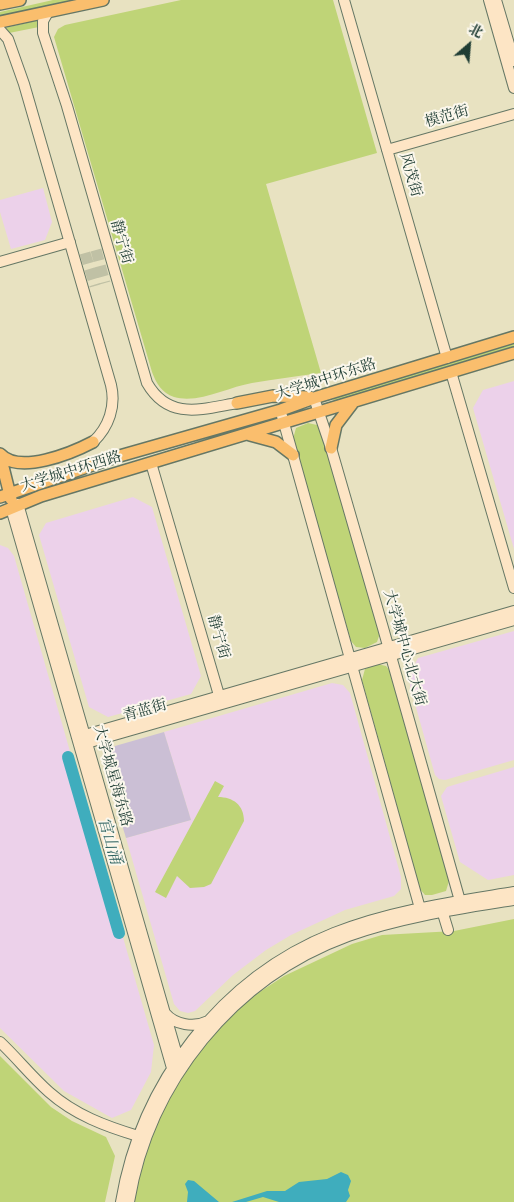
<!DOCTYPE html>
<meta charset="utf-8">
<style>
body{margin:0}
#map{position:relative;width:514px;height:1202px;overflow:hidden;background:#e8e2c1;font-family:"IM FELL Great Primer","Noto Serif SC",serif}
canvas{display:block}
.north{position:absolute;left:444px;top:20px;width:50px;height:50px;-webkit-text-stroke:4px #fbf7ec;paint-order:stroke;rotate:27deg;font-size:14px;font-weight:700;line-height:20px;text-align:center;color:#1f3d34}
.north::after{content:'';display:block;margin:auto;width:18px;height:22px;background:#1f3d34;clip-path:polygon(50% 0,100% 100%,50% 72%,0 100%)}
</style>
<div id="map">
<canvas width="514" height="1202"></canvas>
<div class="north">北</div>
</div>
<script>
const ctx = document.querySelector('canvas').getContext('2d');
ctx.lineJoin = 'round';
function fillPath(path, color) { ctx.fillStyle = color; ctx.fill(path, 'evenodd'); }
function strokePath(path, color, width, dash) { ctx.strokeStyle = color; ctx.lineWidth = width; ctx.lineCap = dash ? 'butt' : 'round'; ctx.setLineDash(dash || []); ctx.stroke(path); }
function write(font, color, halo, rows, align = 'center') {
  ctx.font = font + ' "IM FELL Great Primer","Noto Serif SC",serif'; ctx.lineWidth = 4; ctx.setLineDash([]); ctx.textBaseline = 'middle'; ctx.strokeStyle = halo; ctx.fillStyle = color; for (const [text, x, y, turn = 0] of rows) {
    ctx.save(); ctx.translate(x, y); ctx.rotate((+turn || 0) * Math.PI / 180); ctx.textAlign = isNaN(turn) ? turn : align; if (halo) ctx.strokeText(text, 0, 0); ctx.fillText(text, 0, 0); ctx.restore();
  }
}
const built = new Path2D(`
 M43,188l9,34 -7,18 -34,9 -11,-37v-12z
 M514,381v168l-41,-141 10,-18z
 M133,497l19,10 49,169 -10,18 -83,23 -19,-10 -50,-172 7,-12z
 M0,545l8,3 6,8 57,199 -5,2 51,178 5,-1 32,111 -3,27 -20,38 -19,8 -48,-27 -64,-63z
 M514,631v129l-69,20 -6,-1 -4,-4 -25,-89 2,-16 6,-12z
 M332,683l11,2 7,8 51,184v12l-7,7 -49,14 -54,25 -25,15 -33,25 -38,36 -7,2 -8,-2 -6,-7 -48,-166 65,-18 -27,-88z
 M514,767v108l-26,5 -28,-18 -19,-66 6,-9z`);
const industrial = new Path2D(`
 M164,732l27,88 -65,18 -22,-73 11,-19z`);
const green = new Path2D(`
 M53,0h26l-79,17v-5z
 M181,0h152l44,153 -111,31 55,189c-23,3 -46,6 -69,10 -24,4 -53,21 -78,14 -12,-4 -18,-14 -22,-25l-98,-335 4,-8 7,-4z
 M39,20v7l-30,6 -4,-5z
 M514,342v5l-179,56 -2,-4z
 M308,423l9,2 5,6 58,202 -3,9 -12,6 -9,-1 -5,-6 -58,-202 3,-11z
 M377,664l9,2 5,6 58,209 -3,10 -14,4h-7l-5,-6 -58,-209 3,-11z
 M215,781l9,5 -6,11c15,0 26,8 26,24l-33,63 -7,3 -14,1 -13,-12 -11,22 -11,-6z
 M514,919v283h-380l4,-31 32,-79 35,-55 38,-34 41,-27 68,-32 30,-9 72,-4z
 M0,1056l51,51 21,14 34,16 9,19 -10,46h-105z`);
const water = new Path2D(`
 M341,1172l7,3 3,6 -3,9 2,6 -4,6h-67l-16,-5 -17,5h-14l35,-11h18l14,-9 28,-3z
 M188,1180l6,1 25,21h-32l1,-10 -3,-8z`);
const river = new Path2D(`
 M68,757l51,176`);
const primaryTunnel = new Path2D(`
 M96,250l9,33
 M85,253l10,33`);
const secondary = new Path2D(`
 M344,0l103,358
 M489,0l25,88
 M496,0l18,61
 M48,12l-5,9v12l24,73 80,277c22,38 55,26 90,20
 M0,30l8,9 16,45 87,301c5,21 -2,42 -18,57
 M387,150l127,-36
 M0,262l70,-20
 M451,372l63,216
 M314,398l17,50 52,180 79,280
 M282,416l139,496
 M151,463l70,239
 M18,504l163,565
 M11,508l161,560
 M81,739l4,-4 429,-124
 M82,742l5,1 20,-6 407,-117
 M441,907l7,23
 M165,1013c10,12 29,15 43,8
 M0,1042c17,16 31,34 49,50 26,23 56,34 89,44
 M121,1202c20,-119 100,-224 213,-269 58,-23 119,-31 180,-41
 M129,1202c20,-120 104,-224 219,-266 53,-19 110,-27 166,-36`);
const primary = new Path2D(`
 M0,4l20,-4
 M0,22l103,-22
 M237,403l36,-7 37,1
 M250,435l26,7 17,13
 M331,448l5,-23 16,-21
 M0,454c19,21 72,-1 93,-12
 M0,455l11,44
 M0,497l116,-40 165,-47 33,-12 200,-61
 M0,513l41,-17 473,-143`);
const streetNames = [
 ["模范街",447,117,-16],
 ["风茂街",410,175,74],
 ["静宁街",121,242,74],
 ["大学城中环东路",326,380,-18],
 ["大学城中环西路",71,472,-17],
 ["静宁街",218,637,74],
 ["大学城中心北大街",404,648,74],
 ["青蓝街",145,711,-16],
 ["大学城星海东路",112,776,74]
];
const waterNames = [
 ["官山涌",109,841,74]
];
fillPath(built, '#ecd1ea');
fillPath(industrial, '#cbbfd5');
fillPath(green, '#bfd477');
fillPath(water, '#3fadbd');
strokePath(river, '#3fadbd', 12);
strokePath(primaryTunnel, '#c0c1a5', 11, [11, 5.5]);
strokePath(secondary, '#657765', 12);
strokePath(primary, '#657765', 14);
strokePath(secondary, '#fde5c5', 10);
strokePath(primary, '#fabe6d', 11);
write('15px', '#1f3d34', '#fbf7ec', streetNames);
write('italic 16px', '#295f5d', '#fbf7ec', waterNames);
</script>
